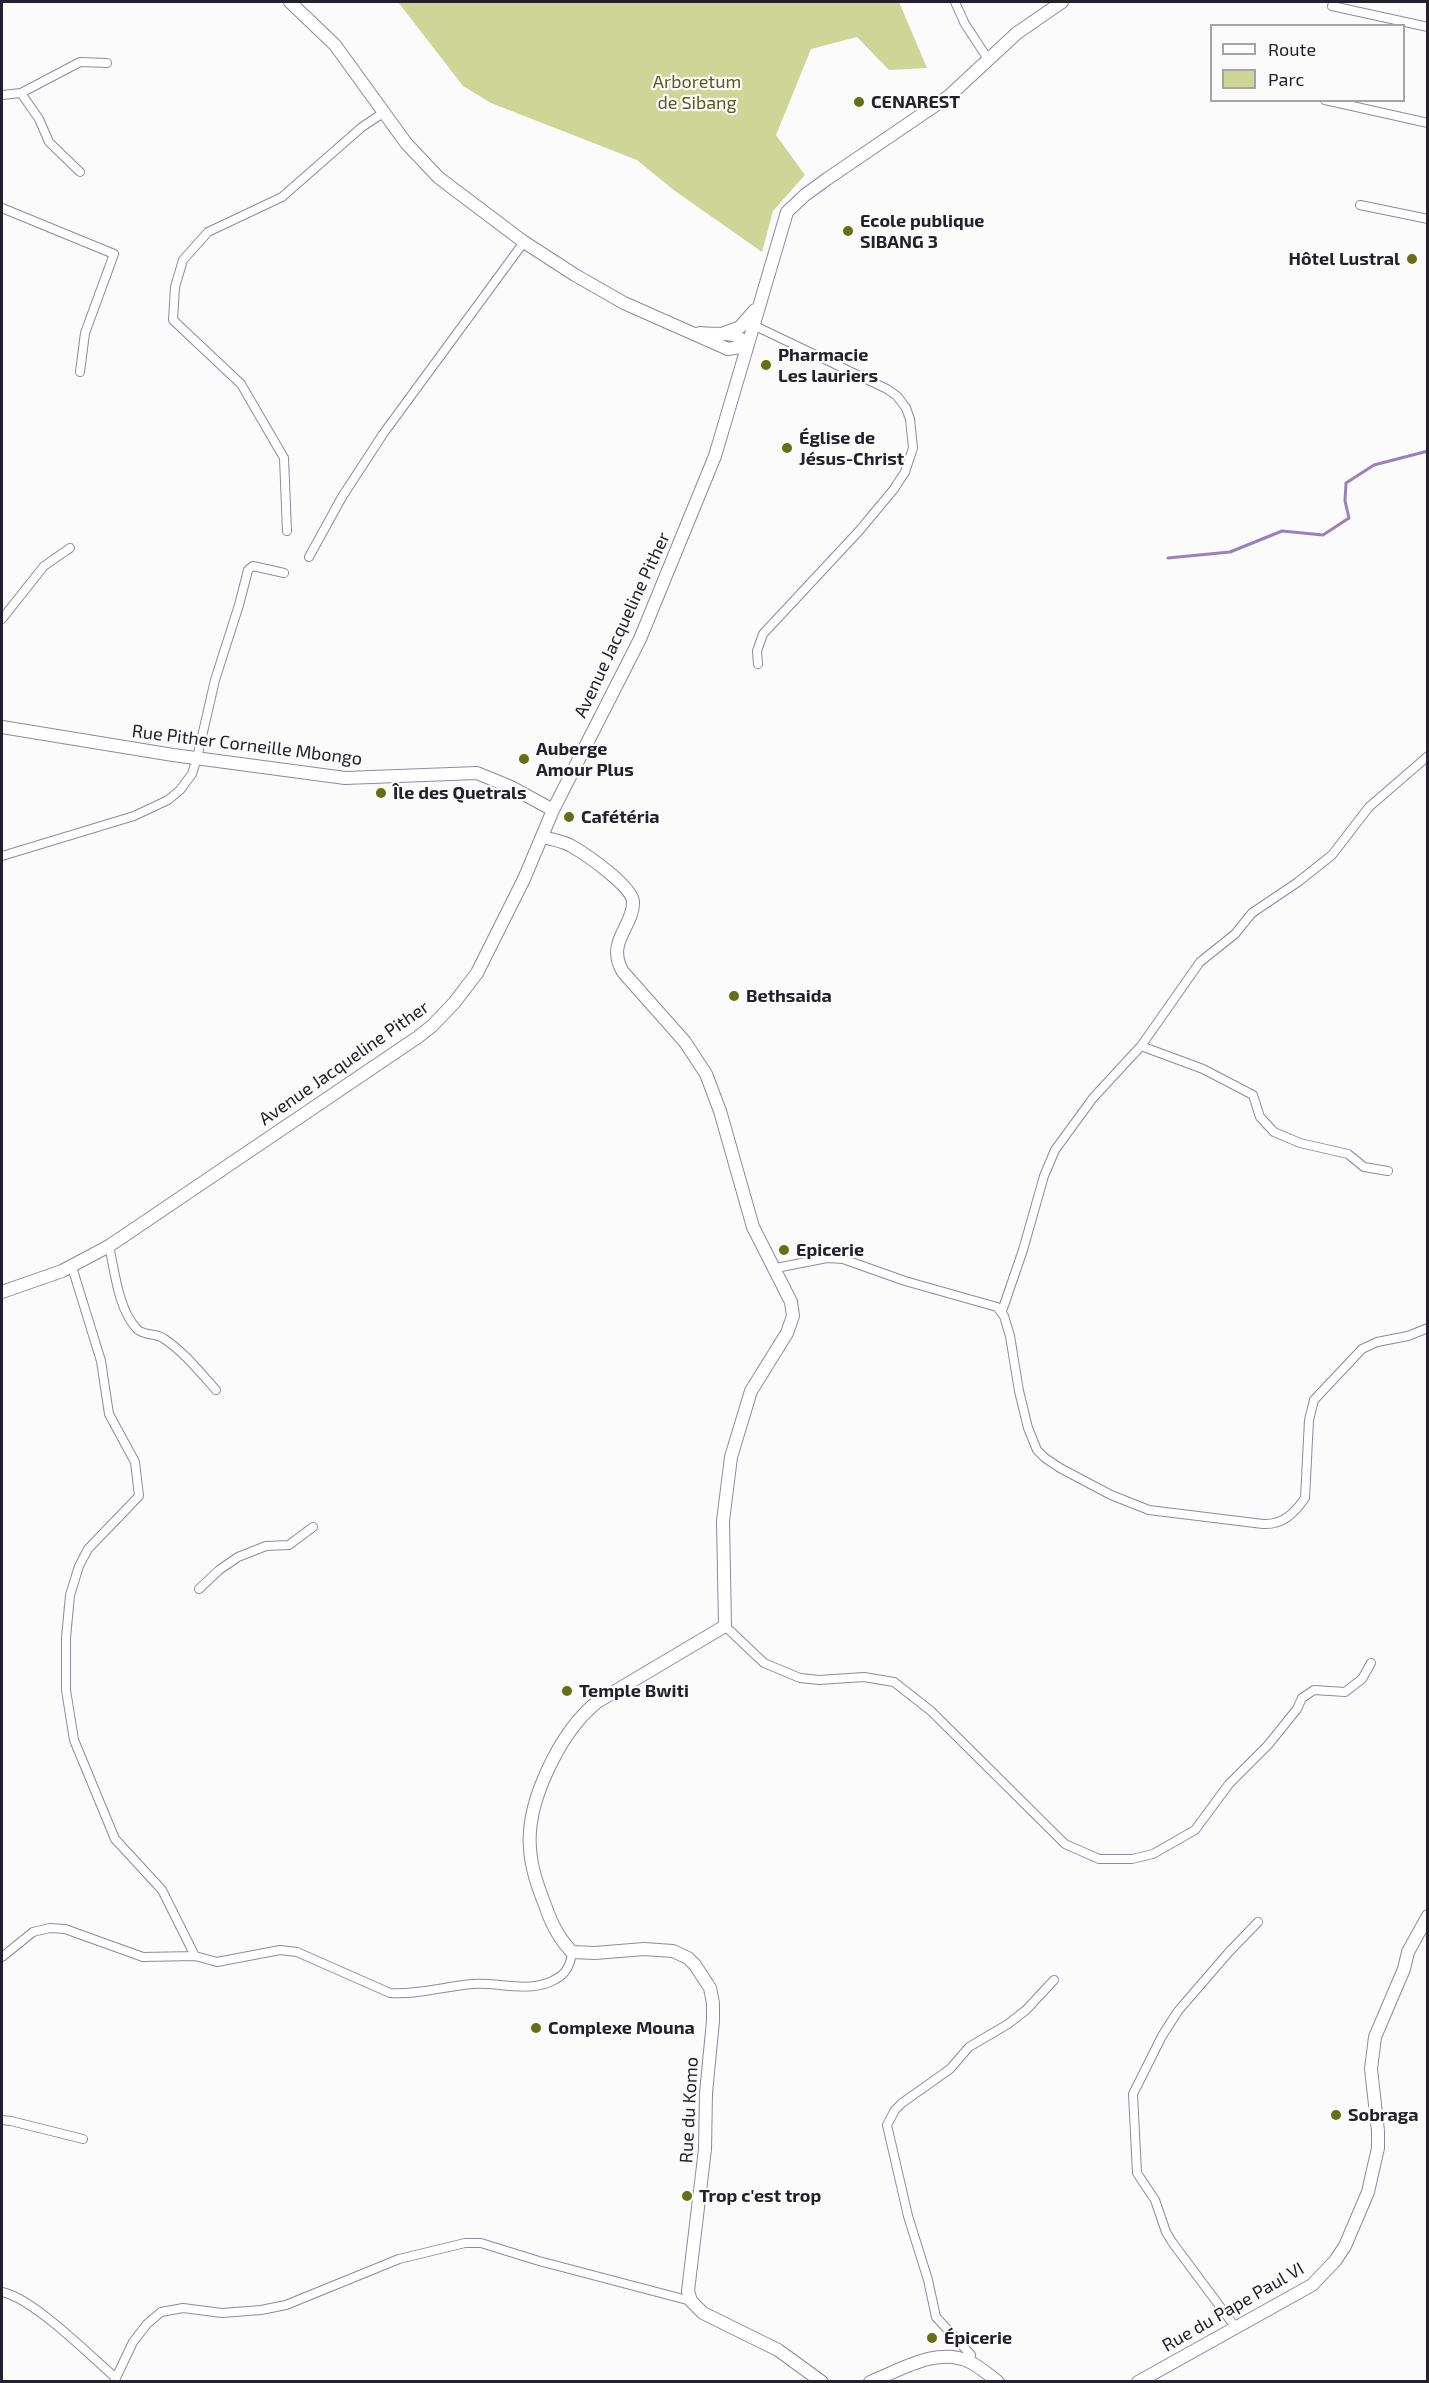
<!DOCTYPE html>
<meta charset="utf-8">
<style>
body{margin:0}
#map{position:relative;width:1429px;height:2383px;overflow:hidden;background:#fbfbfb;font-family:"Exo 2",sans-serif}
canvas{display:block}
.frame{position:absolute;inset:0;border:3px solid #24202c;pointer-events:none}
.legend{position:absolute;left:1210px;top:24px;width:195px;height:78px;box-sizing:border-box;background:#fbfbfb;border:2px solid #a5a3a8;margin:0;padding:8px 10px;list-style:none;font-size:18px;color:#24202c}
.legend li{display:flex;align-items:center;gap:12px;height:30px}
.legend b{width:30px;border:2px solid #a5a3a8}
</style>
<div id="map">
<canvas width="1429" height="2383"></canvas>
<div class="frame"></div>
<ul class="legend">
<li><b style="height:8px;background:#fff"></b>Route</li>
<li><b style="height:16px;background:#cdd697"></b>Parc</li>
</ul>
</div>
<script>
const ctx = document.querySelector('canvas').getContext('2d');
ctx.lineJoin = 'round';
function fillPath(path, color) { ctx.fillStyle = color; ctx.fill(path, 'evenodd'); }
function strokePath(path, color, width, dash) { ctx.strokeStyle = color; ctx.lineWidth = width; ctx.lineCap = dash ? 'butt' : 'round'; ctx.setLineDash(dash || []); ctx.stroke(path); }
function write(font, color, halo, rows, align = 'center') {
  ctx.font = font + ' "Exo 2",sans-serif'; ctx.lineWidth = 4.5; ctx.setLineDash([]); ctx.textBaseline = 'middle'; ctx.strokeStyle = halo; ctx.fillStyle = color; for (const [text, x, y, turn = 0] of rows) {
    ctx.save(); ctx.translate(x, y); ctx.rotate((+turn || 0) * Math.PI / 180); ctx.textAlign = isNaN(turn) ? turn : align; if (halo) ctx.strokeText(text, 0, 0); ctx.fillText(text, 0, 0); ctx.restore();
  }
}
const green = new Path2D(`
 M398,2h501l28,66 -38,2 -32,-33 -46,12 -35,86 29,40 -32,36 -11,41 -87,-61 -38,-31 -146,-57 -28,-17z`);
const stream = new Path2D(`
 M1168,558l62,-6 52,-21 41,4 26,-17 -4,-17 1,-18 28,-18 54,-14`);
const street = new Path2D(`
 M955,2l10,22 23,35
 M1332,6l96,21
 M21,93l59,-31 27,1
 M2,95l19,-2 18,26 10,23 31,30
 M1325,100l103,23
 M1360,205l68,14
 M2,208l112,46 -29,79 -5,39
 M753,325l134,64 10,7 9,12 4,11 3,29 -8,24 -11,17 -35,42 -96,103 -6,17 1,13
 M287,531l-3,-73 -43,-74 -68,-64 2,-33 8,-27 25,-28 74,-35 80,-70 21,-14
 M309,557l33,-60 41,-63 141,-192
 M2,619l42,-53 26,-18
 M2,856l132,-40 34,-16 12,-10 12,-16 5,-16 18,-78 24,-75 9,-35 5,-4 31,7
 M1141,1046l62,23 50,26 7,22 14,15 26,11 48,11 16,13 24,4
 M109,1246c6,26 9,63 28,83 7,7 18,4 26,9 21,14 36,33 53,52
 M72,1267l29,94 8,53 26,48 4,34 -51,53 -9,17 -9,29 -4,43v52l8,50 41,99 47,51 33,66 22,6 63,-12 17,2 93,41c28,2 56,-7 83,-9 27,-2 58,10 83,-5 10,-5 15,-16 16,-27
 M776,1268l51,-10 16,1 62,22 92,26 7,9 6,20 9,55 9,37 9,22 8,8 15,10 51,27 38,15 114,14c19,1 31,-10 42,-26l4,-78 5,-20 48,-51 15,-7 31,-6 20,-8
 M1002,1311l21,-61 21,-74 11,-26 38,-52 48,-52 59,-84 35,-28 17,-21 46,-31 34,-27 37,-48 59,-51
 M199,1589l20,-19 19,-13 28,-11 23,-1 24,-18
 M725,1626l39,37 36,15 19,2 45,-3 30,5 37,29 134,133 34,15h33l21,-5 42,-24 34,-46 39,-39 29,-36 5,-11 12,-8 31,2 17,-13 9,-16
 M2,1957l31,-25 17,-4 15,1 78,28 52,-1
 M2,2120l9,1 72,18
 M2,2292c31,6 87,63 114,86
 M1236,2328l-64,-86 -6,-10 -11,-32 -18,-27 -4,-79 29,-58 16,-25 51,-59 29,-30
 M969,2361l2,-6 -35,-38 -8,-37 -20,-64 -21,-91 8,-15 7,-7 48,-34 19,-22 39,-23 18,-14 28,-30
 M114,2382l19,-40 14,-18 14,-12 22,-4 39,5 39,-3 25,-5 113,-46 66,-16h16l58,18 152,40`);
const secondary = new Path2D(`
 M290,2l45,43 71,98 32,34 13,10 73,55 51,33 49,28 104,46 18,-3
 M700,333c16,3 38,-5 46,13
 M724,333l16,-6 15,-17
 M2,727l171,28 172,23 132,-5 34,14 42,23
 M543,837c10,3 21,4 30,10 14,8 60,40 60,55 1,24 -28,40 -10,70l62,70 21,32 14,37 33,116 38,75 2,14 -6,17 -36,58 -20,66 -8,64 2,105 -128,76c-36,29 -71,99 -67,146 1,20 8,39 15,57 6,18 14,34 27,47l23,1 49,-4 29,2 15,7 7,7 15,23 3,15v18l-7,72 -1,56 -17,142 3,10 12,12 75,37 44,32
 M2,1292l60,-21 47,-25 309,-209 14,-11 22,-23 23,-30 47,-94 29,-69 87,-171 75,-183 72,-244 18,-17 22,-16 122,-83 68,-63 45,-31
 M870,2382c31,-12 67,-36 100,-20 10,5 19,13 28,20
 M1138,2382l174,-97 23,-24 10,-15 23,-54 10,-44v-17l-7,-62 4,-32 29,-68 4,-17 20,-36`);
const markers = [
 [859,102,6,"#666f16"],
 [848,231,6,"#666f16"],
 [1412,259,6,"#666f16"],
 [766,365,6,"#666f16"],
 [787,448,6,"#666f16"],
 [524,759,6,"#666f16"],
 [381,793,6,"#666f16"],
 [569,817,6,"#666f16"],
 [734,996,6,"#666f16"],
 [784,1250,6,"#666f16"],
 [567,1691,6,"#666f16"],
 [536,2028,6,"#666f16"],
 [1336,2115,6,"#666f16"],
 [687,2196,6,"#666f16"],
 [932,2338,6,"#666f16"]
];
const parkNames = [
 ["Arboretum",697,82],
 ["de Sibang",697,103]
];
const poiNames = [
 ["CENAREST",871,102],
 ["Ecole publique",860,221],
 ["SIBANG 3",860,242],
 ["Hôtel Lustral",1400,259,"right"],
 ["Pharmacie",778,355],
 ["Les lauriers",778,376],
 ["Église de",799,438],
 ["Jésus-Christ",799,459],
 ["Auberge",536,749],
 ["Amour Plus",536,770],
 ["Île des Quetrals",393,793],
 ["Cafétéria",581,817],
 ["Bethsaida",746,996],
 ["Epicerie",796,1250],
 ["Temple Bwiti",579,1691],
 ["Complexe Mouna",548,2028],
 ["Sobraga",1348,2115],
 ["Trop c'est trop",699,2196],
 ["Épicerie",944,2338]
];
const streetNames = [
 ["Avenue Jacqueline Pither",622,625,-65],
 ["Rue Pither Corneille Mbongo",247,745,7],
 ["Avenue Jacqueline Pither",344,1063,-35],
 ["Rue du Komo",689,2110,-87],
 ["Rue du Pape Paul VI",1233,2307,-30]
];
fillPath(green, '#cdd697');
strokePath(stream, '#9881bf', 3);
strokePath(street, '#9186a7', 10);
strokePath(secondary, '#9186a7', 14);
strokePath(street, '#fff', 8);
strokePath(secondary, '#fff', 12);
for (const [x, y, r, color] of markers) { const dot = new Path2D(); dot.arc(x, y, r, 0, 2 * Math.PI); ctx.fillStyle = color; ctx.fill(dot); strokePath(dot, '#fbfbfb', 2); }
write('18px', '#555c17', '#fbfbfb', parkNames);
write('bold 18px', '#24202c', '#fbfbfb', poiNames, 'left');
write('18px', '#24202c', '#fbfbfb', streetNames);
</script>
